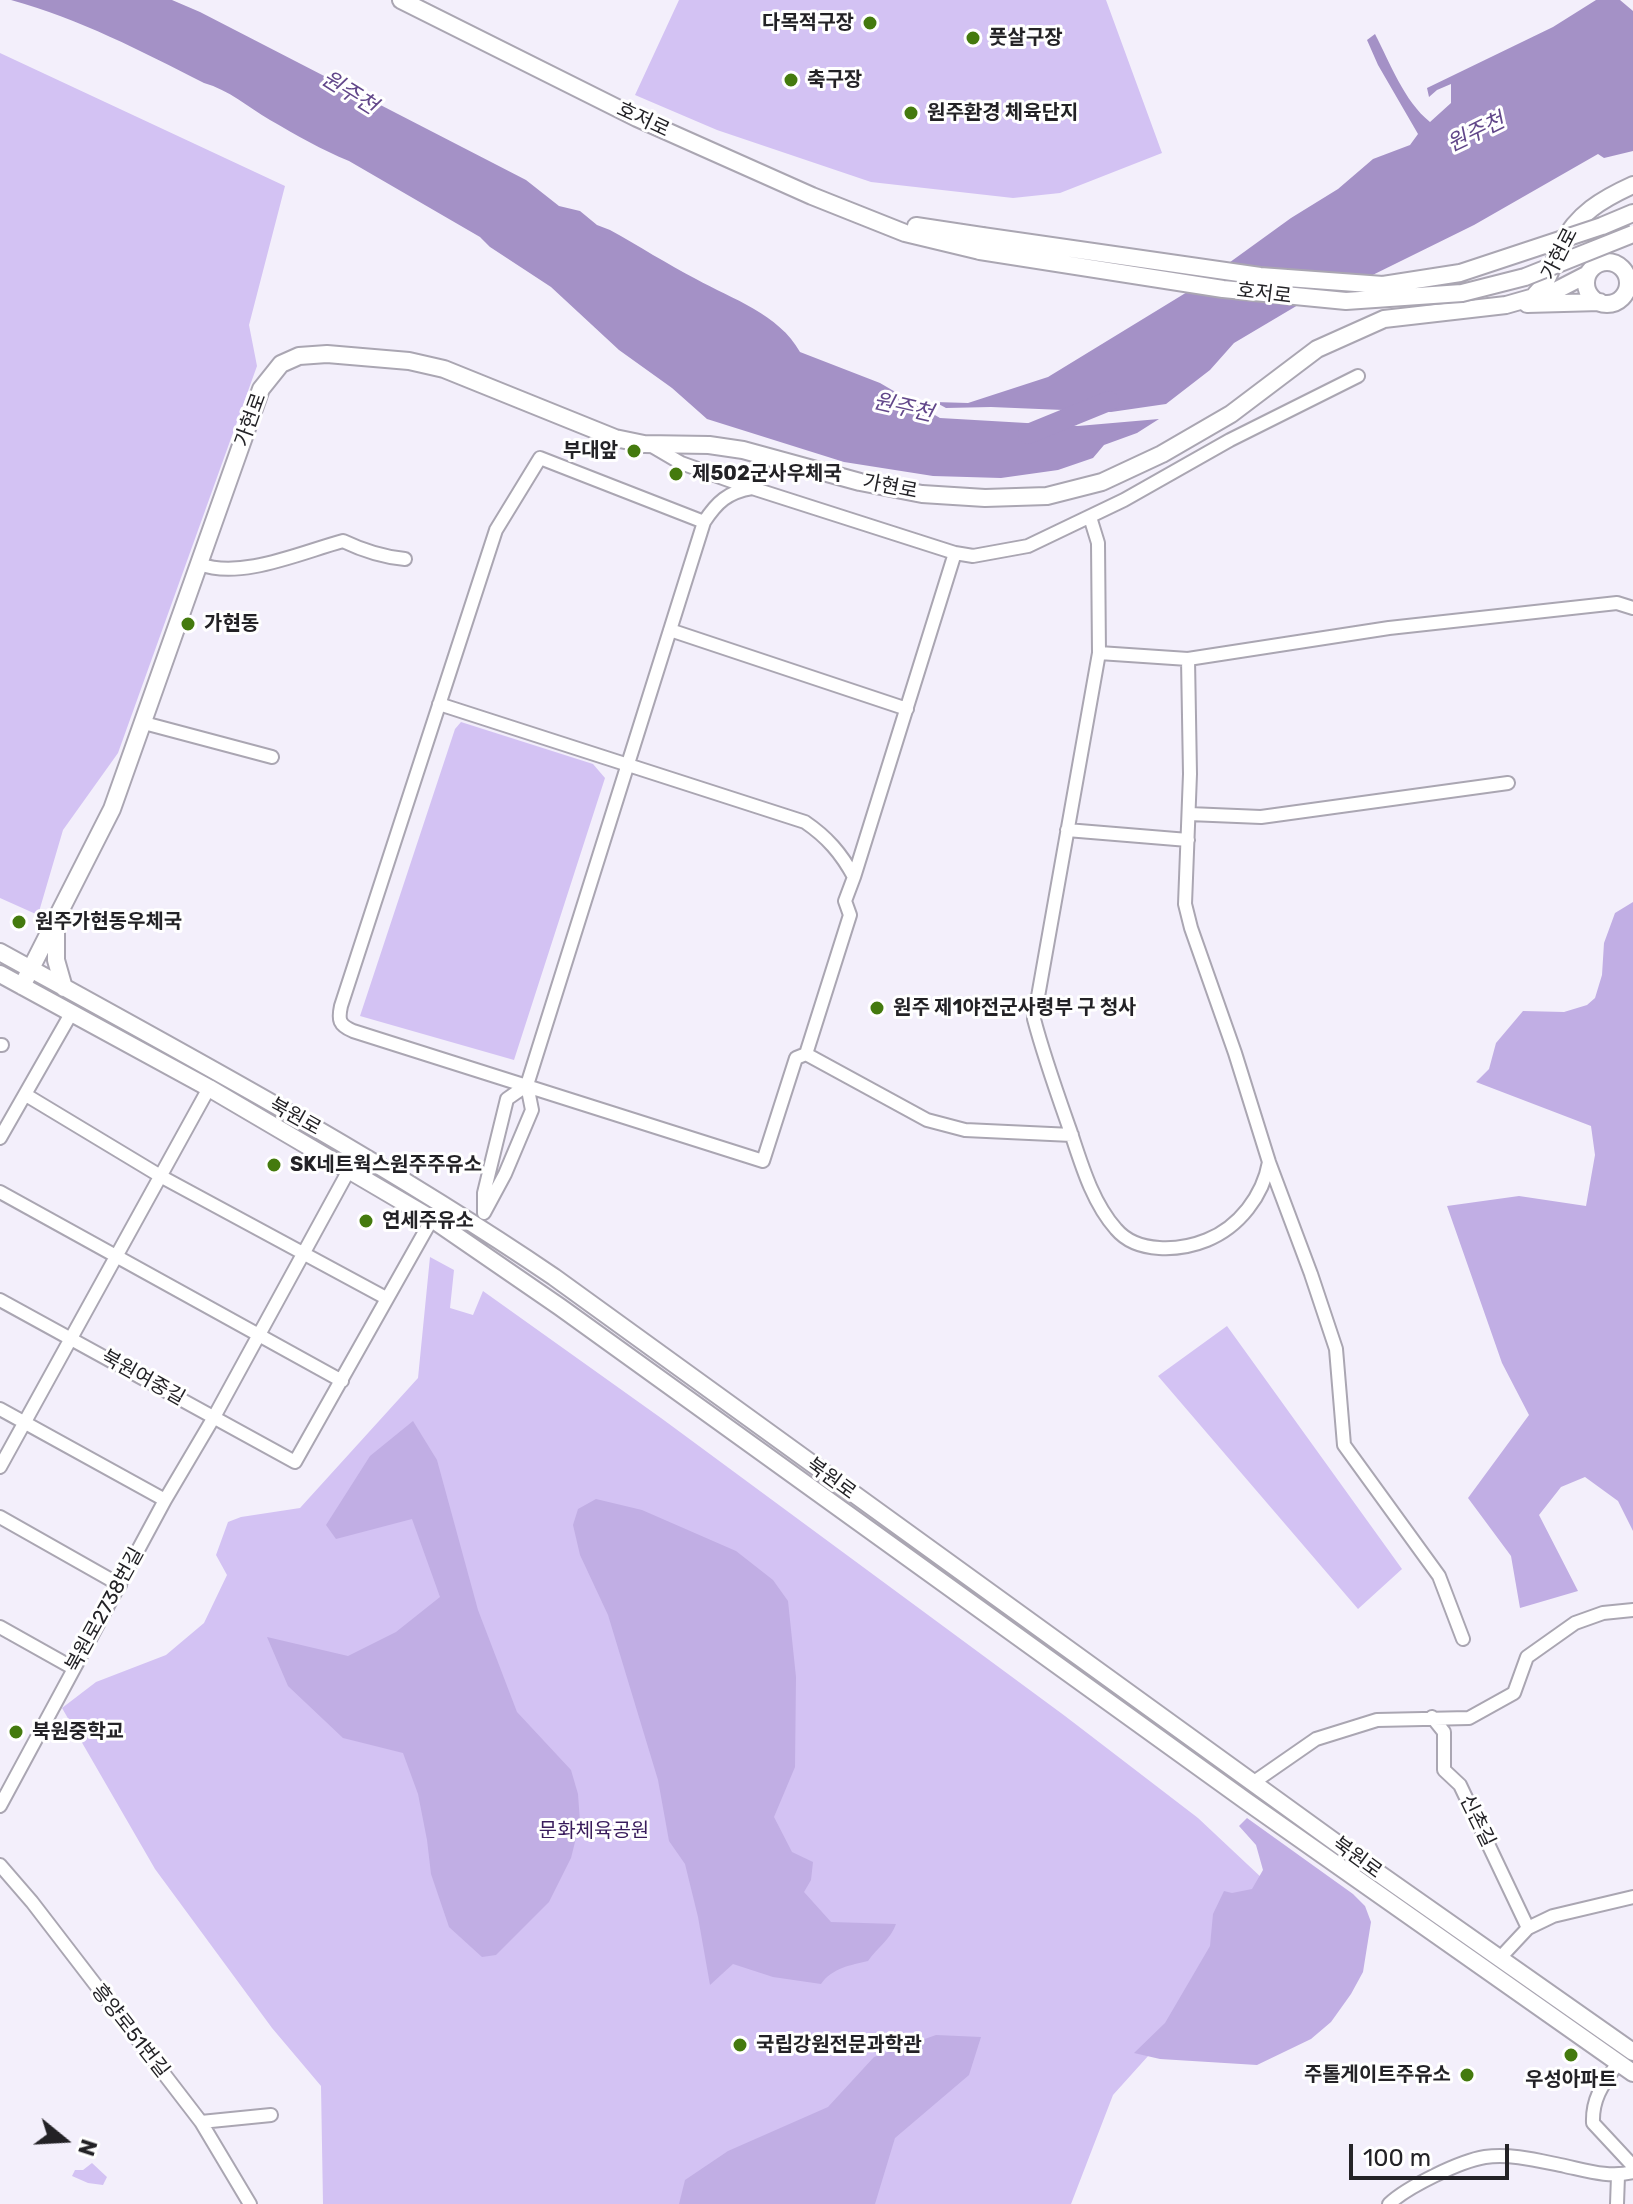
<!DOCTYPE html>
<meta charset="utf-8">
<style>
body{margin:0}
#map{position:relative;width:1633px;height:2204px;overflow:hidden;background:#f3effb;font-family:Rubik,sans-serif}
canvas{display:block}
.north{position:absolute;left:24px;top:2100px;width:80px;height:80px;-webkit-text-stroke:6px #fff;paint-order:stroke;rotate:108deg;font-size:22px;font-weight:700;line-height:32px;text-align:center;color:#232226}
.north::after{content:'';display:block;margin:auto;width:28px;height:36px;background:#232226;clip-path:polygon(50% 0,100% 100%,50% 72%,0 100%)}
.scale{position:absolute;left:1349px;top:2144px;width:160px;height:36px;box-sizing:border-box;border:4px solid #232226;border-top:0;padding-left:10px;font-size:24px;line-height:28px;white-space:nowrap;color:#232226;-webkit-text-stroke:6px #fff;paint-order:stroke}
</style>
<div id="map">
<canvas width="1633" height="2204"></canvas>
<div class="north">N</div>
<div class="scale">100 m</div>
</div>
<script>
const ctx = document.querySelector('canvas').getContext('2d');
ctx.lineJoin = 'round';
function fillPath(path, color) { ctx.fillStyle = color; ctx.fill(path, 'evenodd'); }
function strokePath(path, color, width, dash) { ctx.strokeStyle = color; ctx.lineWidth = width; ctx.lineCap = dash ? 'butt' : 'round'; ctx.setLineDash(dash || []); ctx.stroke(path); }
function write(font, color, halo, rows, align = 'center') {
  ctx.font = font + ' Rubik,"Noto Sans KR",sans-serif'; ctx.lineWidth = 6; ctx.setLineDash([]); ctx.textBaseline = 'middle'; ctx.strokeStyle = halo; ctx.fillStyle = color; for (const [text, x, y, turn = 0] of rows) {
    ctx.save(); ctx.translate(x, y); ctx.rotate((+turn || 0) * Math.PI / 180); ctx.textAlign = isNaN(turn) ? turn : align; if (halo) ctx.strokeText(text, 0, 0); ctx.fillText(text, 0, 0); ctx.restore();
  }
}
const green = new Path2D(`
 M679,0h427l56,153 -102,40 -47,5 -142,-16 -154,-52 -82,-35z
 M0,53l285,133 -36,139 8,41 -139,387 -55,77 -25,85 -38,-17z
 M461,722l132,42 12,14 -91,282 -154,-44 95,-287z
 M430,1257l24,13 -4,38 23,7 10,-24 178,127 404,298 133,102 98,92 -147,145 -36,40 -42,109h-748l-2,-118 -49,-58 -117,-159 -93,-161 34,-26 70,-27 38,-32 23,-48 -11,-20 12,-33 13,-5 59,-9 118,-130z
 M1227,1326l175,243 -44,40 -200,-233z
 M92,2163l15,14 -4,8 -15,-2 -16,-7 3,-6h8z`);
const forest = new Path2D(`
 M1633,902v629l-15,-30 -33,-24 -24,10 -22,28 39,76 -58,17 -9,-52 -43,-58 61,-83 -27,-52 -55,-157 72,-10 67,10 9,-51 -4,-29 -115,-44 13,-13 7,-26 27,-32 41,1 23,-7 8,-7 7,-23 2,-32 11,-30z
 M413,1421l24,39 41,150 39,102 54,58 7,24 2,28 -9,36 -22,44 -53,53 -14,2 -33,-30 -18,-53 -4,-34 -9,-46 -15,-41 -60,-15 -55,-52 -21,-49 81,19 48,-24 44,-35 -28,-78 -76,20 -10,-14 44,-69z
 M596,1499l46,11 94,41 37,29 15,21 8,76 -1,90 -21,50 18,35 21,10 -2,18 -7,12 27,30 65,2c-5,15 -19,24 -28,37 -17,4 -36,7 -47,23l-48,-7 -40,-13 -23,21 -12,-68 -13,-53 -16,-23 -11,-61 -50,-165 -28,-60 -7,-30 5,-16z
 M1247,1818l106,76 12,12 6,16 -8,50 -12,22 -20,28 -20,17 -54,26 -97,-6 -26,-6 31,-30 45,-77 3,-32 11,-23 8,2 20,-4 11,-19 -7,-25 -17,-19z
 M936,2035l45,2 -12,38 -74,63 -20,66h-196l6,-24 43,-29 100,-44 46,-50z`);
const water = new Path2D(`
 M11,0h161l28,12 326,168 33,26 21,5 17,14 13,5c29,16 57,34 86,49 36,20 83,35 104,73l80,31 60,35 138,8 81,-7 -22,14 -33,12 -11,13 -35,12 -57,8 -68,-2 -89,-14 -137,-43 -35,-31 -53,-38 -68,-63 -61,-40 -10,-10 -131,-76c-27,-11 -53,-26 -79,-41 -22,-13 -41,-30 -66,-37 -63,-32 -124,-64 -193,-83z
 M1596,0h24l13,11v140l-29,7 -6,-4 -124,71 -144,71 -10,-4 -86,51 -24,27 -44,34 -55,8 -120,-5 -45,1 -11,-6 33,1 80,-26 149,-91 94,-68 47,-29 35,-30 37,-14 8,-11 -40,-69 -11,-25 8,-6c15,29 29,67 55,88l21,-19v-19l-14,6 -8,7 -2,-9 126,-61z`);
const river = new Path2D(`
 M1028,434l81,-33`);
const street = new Path2D(`
 M652,446l29,17 67,24
 M1090,517l8,26 1,110 -65,366c10,38 23,74 36,111 11,33 22,72 46,99 21,25 64,22 91,11 32,-13 56,-44 62,-78
 M200,564c40,16 102,-12 143,-23 21,10 39,16 62,18
 M670,630l237,79
 M1099,653l89,6 201,-31 228,-25 16,5
 M1188,659l2,115 -5,130 6,24 44,125 34,109 42,112 25,75 8,96 95,131 24,63
 M439,704l366,118c22,15 36,31 49,55l-9,24 5,14 -44,139 -10,4 -33,103 -410,-130c-14,-6 -15,-11 -12,-25l155,-476 44,-72 164,64
 M144,723l128,34
 M1189,814l72,3 247,-34
 M1067,830l121,10
 M854,877l101,-324
 M0,1045h2
 M806,1054l121,66 38,10 107,5
 M527,1085l177,-563c13,-20 24,-30 48,-34l203,65 18,3 55,-10 96,-46 106,-60 128,-64
 M527,1085l5,25 -27,64 -21,39v-20l23,-94z
 M26,1095l136,82 224,121
 M0,1138l72,-126
 M0,1192l342,189
 M0,1300l295,162 137,-243
 M0,1409l165,91
 M0,1467l209,-379
 M0,1517l120,68
 M0,1627l73,41
 M1432,1717l12,15v38l16,15 68,143
 M1254,1782l62,-43 61,-19 92,-2 45,-25 13,-36 48,-34 28,-10 30,-3
 M0,1806l165,-306 49,-83 135,-247
 M0,1865l32,37 169,220 49,82
 M1499,1959l29,-31 25,-12 80,-19
 M1618,2063c-14,20 -26,34 -25,60l40,43
 M201,2122l70,-7
 M1389,2204c18,-17 71,-43 96,-47 26,-4 55,4 80,9 23,5 45,12 68,6
 M1617,2204l1,-28`);
const secondary = new Path2D(`
 M401,0l236,118 175,78 93,37 75,18
 M916,226l66,10
 M1602,226l31,-13
 M1586 283a21 21 0 1 1 42 0a21 21 0 1 1-42 0Z
 M1535,295c15,-15 17,-31 26,-50 16,-31 41,-46 72,-60
 M1527,304l73,-2
 M56,927v33l8,28
 M0,952c187,103 377,205 554,325l810,586 269,189
 M0,974l209,114 223,131 128,88 686,494 387,272
 M22,986l90,-177 149,-420 20,-25 18,-8 28,-2 82,7 35,8 171,69 29,6 65,1 34,5 117,32 62,12 63,4 62,-2 55,-14 60,-28 69,-40 86,-65 67,-30 122,-14 49,-14 33,-17`);
const secondaryBridge = new Path2D(`
 M982,236l278,40 123,9 77,-12 142,-47
 M980,251l243,38 123,12 116,-8 63,-16 108,-43`);
const markers = [
 [870,23,8,"#447a0e"],
 [973,38,8,"#447a0e"],
 [791,80,8,"#447a0e"],
 [911,113,8,"#447a0e"],
 [634,451,8,"#447a0e"],
 [676,474,8,"#447a0e"],
 [188,624,8,"#447a0e"],
 [19,922,8,"#447a0e"],
 [877,1008,8,"#447a0e"],
 [274,1165,8,"#447a0e"],
 [366,1221,8,"#447a0e"],
 [16,1732,8,"#447a0e"],
 [740,2045,8,"#447a0e"],
 [1571,2055,8,"#447a0e"],
 [1467,2075,8,"#447a0e"]
];
const poiNames = [
 ["다목적구장",854,23,"right"],
 ["풋살구장",989,38],
 ["축구장",807,80],
 ["원주환경 체육단지",927,113],
 ["부대앞",618,451,"right"],
 ["제502군사우체국",692,474],
 ["가현동",204,624],
 ["원주가현동우체국",35,922],
 ["원주 제1야전군사령부 구 청사",893,1008],
 ["SK네트웍스원주주유소",290,1165],
 ["연세주유소",382,1221],
 ["북원중학교",32,1732],
 ["국립강원전문과학관",756,2045],
 ["주톨게이트주유소",1451,2075,"right"],
 ["우성아파트",1571,2080,"center"]
];
const streetNames = [
 ["호저로",643,120,25],
 ["가현로",1560,254,-63],
 ["호저로",1264,294,7],
 ["가현로",251,420,-70],
 ["가현로",890,487,11],
 ["북원로",295,1117,29],
 ["북원여중길",143,1378,29],
 ["북원로",831,1479,36],
 ["북원로2738번길",105,1610,-61],
 ["신촌길",1477,1821,64],
 ["북원로",1357,1858,36],
 ["흥양로51번길",130,2031,52]
];
const parkNames = [
 ["문화체육공원",594,1831]
];
const waterNames = [
 ["원주천",349,93,32],
 ["원주천",1476,133,-26],
 ["원주천",903,408,13]
];
fillPath(green, '#d3c2f3');
fillPath(forest, '#c1aee4');
fillPath(water, '#a491c6');
strokePath(river, '#a491c6', 20);
strokePath(street, '#aaa6b2', 16);
strokePath(secondary, '#aaa6b2', 20);
strokePath(street, '#fff', 12);
strokePath(secondary, '#fff', 16);
strokePath(secondaryBridge, '#aaa6b2', 20, []);
strokePath(secondaryBridge, '#fff', 16);
for (const [x, y, r, color] of markers) { const dot = new Path2D(); dot.arc(x, y, r, 0, 2 * Math.PI); ctx.fillStyle = color; ctx.fill(dot); strokePath(dot, '#fff', 3); }
write('bold 20px', '#232226', '#fff', poiNames, 'left');
write('20px', '#232226', '#fff', streetNames);
write('20px', '#391c5c', '#fff', parkNames);
write('italic 22px', '#62478a', '#fff', waterNames);
</script>
